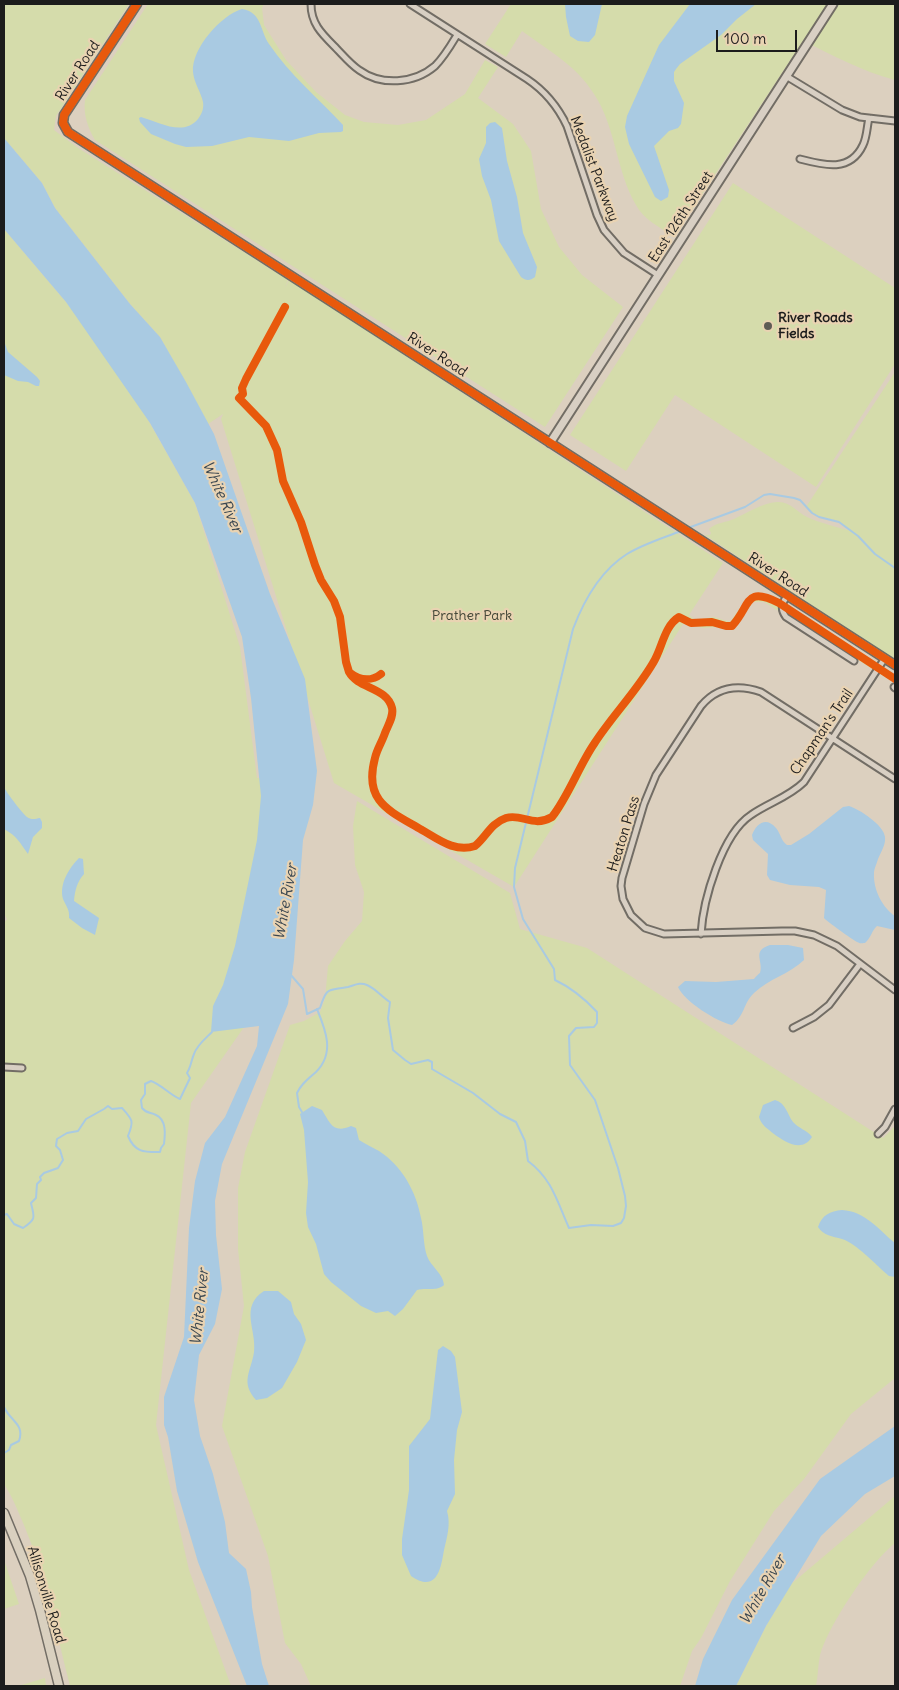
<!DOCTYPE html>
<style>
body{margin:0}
#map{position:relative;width:899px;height:1690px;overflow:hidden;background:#dcd0bf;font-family:Delius,sans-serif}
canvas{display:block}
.frame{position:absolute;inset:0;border:5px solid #1c1c1c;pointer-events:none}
.scale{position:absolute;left:716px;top:30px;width:81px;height:22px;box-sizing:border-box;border:2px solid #1c1c1c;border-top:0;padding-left:6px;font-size:15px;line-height:18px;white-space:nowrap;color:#1c1c1c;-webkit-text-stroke:4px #e9d3b2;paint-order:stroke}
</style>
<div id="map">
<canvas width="899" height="1690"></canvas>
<div class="frame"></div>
<div class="scale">100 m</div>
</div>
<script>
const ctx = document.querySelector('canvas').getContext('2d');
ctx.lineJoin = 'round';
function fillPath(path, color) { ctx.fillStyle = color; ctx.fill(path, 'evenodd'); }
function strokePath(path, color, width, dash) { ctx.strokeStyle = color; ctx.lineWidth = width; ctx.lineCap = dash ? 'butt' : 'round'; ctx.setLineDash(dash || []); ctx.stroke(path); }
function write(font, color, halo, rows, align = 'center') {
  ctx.font = font + ' Delius,sans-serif'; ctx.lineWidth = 4.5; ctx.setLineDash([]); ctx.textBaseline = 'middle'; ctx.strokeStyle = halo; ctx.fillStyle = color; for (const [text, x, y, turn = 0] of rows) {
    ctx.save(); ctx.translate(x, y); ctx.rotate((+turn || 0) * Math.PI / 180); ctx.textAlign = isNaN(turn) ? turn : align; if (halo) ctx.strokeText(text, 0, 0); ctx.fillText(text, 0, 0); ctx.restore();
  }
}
const green = new Path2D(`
 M4,4h125l-73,112 -2,14 24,18 210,132 -3,8 4,-8 434,283 -34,52 6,5 19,-3 16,5c12,-16 16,-29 37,-28l128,81v8l-131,-81h-11l-20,28 -16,-3 -13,1 -21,-4 -169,263 -180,-104 -113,-364 2,-5 -15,10 -48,-87 -30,-33 -75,-96 -13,-25 -38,-45z
 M148,4h116l-2,4 2,17 22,35 30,32 29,23 19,7 34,3 28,-5 39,-26 20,-34 13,7 -20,31 35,26 18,27 10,58 18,38 23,28 41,32 -78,120 -450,-287c-7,-12 -12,-26 -10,-40z
 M511,4h384v76c-32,-8 -62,-25 -92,-39l-129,196c-13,-9 -31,-18 -38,-32 -20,-34 -20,-78 -42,-111 -17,-28 -46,-44 -72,-63l-16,26 -21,-13z
 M733,183l162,105v76l-79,123 -141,-92 -49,76 -56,-36z
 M4,229l68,80 67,95 56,99 45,144 17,131 13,-1 -21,243 -58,83 -35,322 33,145 42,116h-161c-14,-54 -24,-109 -46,-161 -6,-14 -12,-29 -20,-41v-561l3,-4 -3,-5z
 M895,372v288l-190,-125h5l1,-2 -2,-4c8,-7 16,-6 25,-10 13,-6 28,-16 43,-17 13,-1 20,10 30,15 13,6 30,10 44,14 -3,-3 -9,-8 -14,-10 -12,-5 -20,-2 -31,-14z
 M357,801l153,92 10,36 67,19 296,190 12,-12v252l-44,36 -47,65 -30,32 -44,70 -29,57 -9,13 -12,35h-369l-10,-22 -16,-21 -17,-87 -46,-130 22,-120 -6,-57v-61l7,-36 45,-127 14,-4 16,-9 5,-13 3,-33 17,-25 17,-20 2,-29 -9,-27 -2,-39z
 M895,1496v47c-25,20 -66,81 -75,112 -2,10 -2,21 -4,31h-80l30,-60 24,-41z
 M4,1560l15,44 -15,5z
 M45,1678l1,8h-28z`);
const water = new Path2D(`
 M565,4h37l-7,31 -6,7 -11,-1 -8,-5 -4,-19z
 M690,4h66l-19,15 -16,16 -41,29 -4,5 -2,3v9l10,22 -3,21 -3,4 -9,3 -15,15 15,44 -1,7 -7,4 -6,-4 -26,-53 -4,-17 2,-11 32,-71z
 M242,9c20,3 18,22 27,35 21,31 49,54 74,81v6l-2,1 -22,1 -30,8 -40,-4 -37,9 -26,1 -11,-3 -24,-10 -11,-12 -1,-4 2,-1c18,5 42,20 57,2 4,-5 6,-11 5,-17 -2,-10 -9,-19 -10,-30 -2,-23 28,-57 49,-63z
 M495,122l7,6 5,33 10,36 6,36 14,34 -2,10c-5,4 -9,4 -14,0l-22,-36 -8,-41 -9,-24 -3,-17 7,-16v-16l4,-4z
 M4,138l38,45 13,25 75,96 30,33 26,45 28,52 56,160 35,85 12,92 -4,34 -10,35 -9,120 -6,44 -66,160 -7,37 1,34 6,54 -7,35 -16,31 -5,45 6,36 13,38 12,48 4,31 17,16 5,23 1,15 10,57 7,22h-22l-49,-124 -21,-71 -9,-54 -4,-12v-28l20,-60 5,-109 6,-47 10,-38 20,-26 32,-71 2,-20 -48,6 2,-26 10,-21 12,-39 8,-38 14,-68 4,-44 -10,-98 -9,-61 -47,-134 -45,-80 -84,-121 -62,-73z
 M4,341l4,11 29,25 3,4 -1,5h-3l-8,-4 -10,-1 -14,-6z
 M4,787c2,5 19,27 23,30 4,3 8,2 13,1l2,4v6l-9,9 -5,17c-8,-11 -11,-18 -24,-25z
 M849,806c10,3 35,19 36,31 1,7 -4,15 -7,22 -1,4 -4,10 -4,14 -1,17 9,35 21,43v14l-18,-4c-5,4 -6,12 -12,17 -4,0 -4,1 -8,-1 -5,-3 -31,-21 -33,-24l2,-28 -7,-3 -29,-2 -20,-5 -3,-5 1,-21 -15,-14 -1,-5c4,-11 14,-19 24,-7 5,6 5,13 11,17h4l18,-11 34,-27z
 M79,858l4,1 1,15c-7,8 -9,16 -10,27l25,17 -4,17 -13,-7 -13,-10c1,-8 -3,-12 -6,-19 -4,-15 6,-31 16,-41z
 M770,945h18l15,3 1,12c-14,14 -36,19 -50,33 -11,10 -9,23 -22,32 -15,-3 -48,-24 -54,-38l7,-6 31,1 38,-3c0,0 5,-6 6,-6 4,-12 -9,-22 10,-28z
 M775,1100c11,3 12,14 18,22 5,6 14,8 19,15 -10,16 -27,5 -38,-3 -6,-5 -13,-9 -15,-17l4,-12z
 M312,1106l10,4c8,13 11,24 29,16l5,2 3,12c6,4 13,7 20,11 23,15 37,40 42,67 3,12 2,26 6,38 4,11 16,17 17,29 -8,7 -17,2 -27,5l-14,19 -8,7 -7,-5 -12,2 -15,-7 -30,-24 -7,-8 -8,-30 -8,-17 -2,-14 2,-31 -4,-52 -4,-16z
 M842,1210c23,1 37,20 53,33v34l-6,-1c-13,-11 -32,-32 -47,-37 -10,-3 -18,-3 -24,-12 4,-12 12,-16 24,-17z
 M264,1291h14l13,11 3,12 7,10 5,16 -9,22 -15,26 -15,10 -11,2c-16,-18 -5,-28 -2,-48 3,-22 -15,-45 10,-61z
 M443,1346l8,5 4,6 7,55 -5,18 -3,30 1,34 -8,17c4,13 0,26 -3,39 -3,18 -7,44 -33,26l-9,-21v-16l7,-49v-44l21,-27 8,-69z
 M895,1426v50l-30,18 -44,42 -55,90 -30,60h-41l8,-27 29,-59 88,-121z`);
const stream = new Path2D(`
 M688,528l57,-21 19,-12 6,-1 24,4 6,2 12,13 7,4 20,5 19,14 17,18 20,14
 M290,974l13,15 4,25 13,-6c7,-22 8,-17 28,-21 7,-2 12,-5 19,-2 9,4 15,12 23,17l-2,16 5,32 12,10 6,4 17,-4 4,2v7l41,24 27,21 16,8 9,19 3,20c24,18 29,40 41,67l22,-3 22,1 8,-3 3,-5 2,-12 -1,-10 -7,-28 -23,-68 -25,-35 -1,-29 7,-8 18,-1 3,-4v-11c-13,-14 -25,-24 -42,-32l-1,-11 -31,-50 -9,-32 1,-19 58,-239c11,-29 27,-58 54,-75 16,-10 36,-16 54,-23
 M302,1112l-3,-5 -2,-14c4,-9 11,-14 19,-21 19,-19 10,-41 1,-63
 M4,1215l3,-1 7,10 9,4c14,-9 11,-11 8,-25l5,-5 1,-14 4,-4 -1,-3 4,-4 14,-5 5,-8 -3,-10 -4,-4 1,-7 10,-6 11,-2 8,-12 18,-10 4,-3 4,3 10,-1c11,12 12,13 6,28 7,17 17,16 32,16l1,-4 3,-4c1,-9 3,-24 -8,-29 -6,-3 -9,-1 -14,-7l-1,-8 4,-6v-10l6,-3c11,4 19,14 29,18l10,-21 -3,-5c4,-6 4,-12 7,-19 3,-9 11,-15 18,-22
 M4,1407c6,14 21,17 15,34l-8,4 -2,5 -5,3`);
const street = new Path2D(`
 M311,4c0,19 10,29 23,42 8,8 16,18 25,24 22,16 55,14 76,-4 9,-9 16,-21 22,-31
 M410,4l117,75c18,12 31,28 40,47l30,89 7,15 20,23 34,22
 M786,76l56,34 18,7 35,4
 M800,159c23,6 50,14 63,-14 4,-8 4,-19 6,-27
 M787,596c-5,7 -7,13 -1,21l68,44
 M894,687l1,1
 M895,779l-134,-87c-23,-8 -44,-5 -60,14l-45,69 -12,29 -22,74 -1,8 2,13 8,16 14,13 19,6 118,-3h13l19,4 23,11 58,44
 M701,934c2,-34 21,-100 50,-119 17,-12 38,-18 53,-33l81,-124
 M793,1028l21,-11 15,-12 31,-41
 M4,1067l18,1
 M878,1134l7,-7 10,-18`);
const secondary = new Path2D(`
 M137,4l-73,111 -1,8 5,9 827,533
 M550,443l283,-439`);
const primary = new Path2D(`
 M4,1513l26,63 10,34 19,76`);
const cycleway = new Path2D(`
 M137,4l-73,111 -1,8 5,9 827,533
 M285,307l-39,72 -4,9 1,6 -4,4 27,28 11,24 6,31 18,41 14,43 6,15 13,21 6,16 6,45 3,10c10,8 22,10 32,2
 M349,672c9,17 38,15 43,36 2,8 -4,17 -7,25 -3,9 -8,16 -10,25 -12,44 15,53 47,72 16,9 33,23 53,16 11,-9 16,-23 31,-28 16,-5 27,10 46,-1 16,-20 27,-51 42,-73 18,-28 42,-52 59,-81 9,-14 11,-37 26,-46l12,6 21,-1 14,4h6c19,-20 12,-41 47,-23l116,76`);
const markers = [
 [768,326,5,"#5f5b55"]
];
const streetNames = [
 ["River Road",78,71,-57],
 ["Medalist Parkway",594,169,69],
 ["East 126th Street",681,217,-57],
 ["River Road",437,355,33],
 ["River Road",778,575,33],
 ["Chapman's Trail",822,732,-56],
 ["Heaton Pass",624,834,-73],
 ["Allisonville Road",46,1595,73]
];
const poiNames = [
 ["River Roads",778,318],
 ["Fields",778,334]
];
const parkNames = [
 ["Prather Park",472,616]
];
const waterNames = [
 ["White River",222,497,66],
 ["White River",286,902,-80],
 ["White River",200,1307,-84],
 ["White River",763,1590,-60]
];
fillPath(green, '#d5dcab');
fillPath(water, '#a9cae2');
strokePath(stream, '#a9cae2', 2);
strokePath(street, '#726d65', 9);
strokePath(secondary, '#726d65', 11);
strokePath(primary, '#726d65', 11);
strokePath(street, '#d8cfc3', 5);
strokePath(secondary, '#d8cfc3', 7);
strokePath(primary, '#d9d0bf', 8);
strokePath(cycleway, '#e8590c', 8);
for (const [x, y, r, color] of markers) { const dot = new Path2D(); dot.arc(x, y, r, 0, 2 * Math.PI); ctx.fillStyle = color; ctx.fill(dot); strokePath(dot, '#e9d3b2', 2); }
write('14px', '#1c1c1c', '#e9d3b2', streetNames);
write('bold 14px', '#1c1c1c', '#e9d3b2', poiNames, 'left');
write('14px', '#404435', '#e9d3b2', parkNames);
write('italic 15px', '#3a4751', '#e9d3b2', waterNames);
</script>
